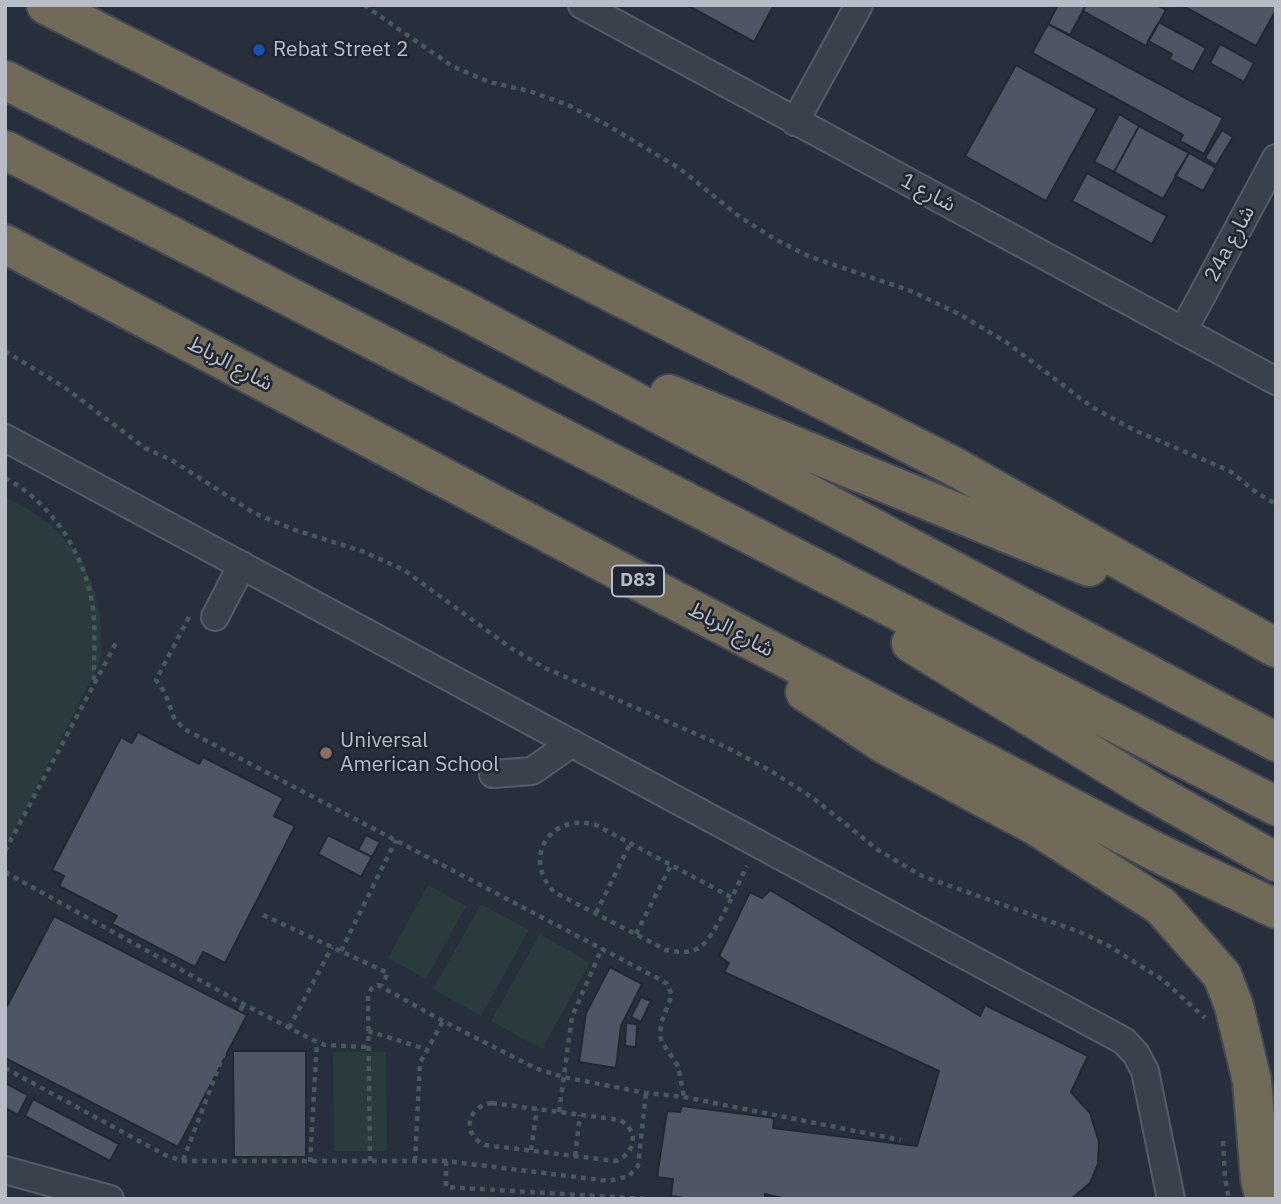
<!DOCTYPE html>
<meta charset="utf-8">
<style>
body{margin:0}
#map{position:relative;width:1281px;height:1204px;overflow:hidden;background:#272e3c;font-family:"IBM Plex Sans",sans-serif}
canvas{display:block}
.frame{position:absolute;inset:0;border:7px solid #b7bcc7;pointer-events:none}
</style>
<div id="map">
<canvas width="1281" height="1204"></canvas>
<div class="frame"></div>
</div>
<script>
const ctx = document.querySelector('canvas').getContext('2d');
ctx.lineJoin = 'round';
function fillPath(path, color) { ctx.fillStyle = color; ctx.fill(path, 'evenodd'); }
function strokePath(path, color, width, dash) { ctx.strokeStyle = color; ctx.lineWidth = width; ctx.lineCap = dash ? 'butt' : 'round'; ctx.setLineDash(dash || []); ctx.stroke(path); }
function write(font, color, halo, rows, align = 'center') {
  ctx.font = font + ' "IBM Plex Sans","Noto Sans Arabic",sans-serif'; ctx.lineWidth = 5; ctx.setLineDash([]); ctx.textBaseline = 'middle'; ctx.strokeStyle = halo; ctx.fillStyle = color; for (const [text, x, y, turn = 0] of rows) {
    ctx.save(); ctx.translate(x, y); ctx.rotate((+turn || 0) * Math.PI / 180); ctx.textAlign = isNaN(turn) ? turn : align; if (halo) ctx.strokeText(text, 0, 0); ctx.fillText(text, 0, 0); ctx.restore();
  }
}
const green = new Path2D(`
 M5,497c19,10 39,20 54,36 35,35 47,81 41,129l-95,188z
 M428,885l38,21 -40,73 -38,-21z
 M481,904l48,26 -48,86 -48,-27z
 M540,934l50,29 -48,86 -51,-28z
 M333,1052h53l1,99h-53z`);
const building = new Path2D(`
 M687,5h87l-20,37z
 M1058,5h28l-16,30 -22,-11z
 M1086,5h71l9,5 -20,36 -63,-35z
 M1181,5h95v5l-20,36z
 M1159,22l47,26 -13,24 -24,-13 3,-5 -24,-13z
 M1048,24l175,94 -19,36 -24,-13 3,-6 -151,-82z
 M1220,44l34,19 -10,19 -34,-19z
 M1016,65l81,44 -51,92 -81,-45z
 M1119,114l20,12 -25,46 -20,-10z
 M1139,126l50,27 -26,46 -49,-27z
 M1222,130l11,7 -17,28 -11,-7z
 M1189,153l27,15 -13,23 -28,-15z
 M1087,173l80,43 -15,28 -80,-43z
 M138,732l61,32 4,-7 80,41 -9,18 21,10 -70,137 -22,-11 -8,15 -83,-43 5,-8 -58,-30 5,-10 -12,-6 69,-133 11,6z
 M328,835l44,22 -11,20 -43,-23z
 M366,835l14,7 -8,15 -14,-7z
 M770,890l210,126 5,-11 103,51 -17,36 19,21 9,29 -1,22 -8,19 -19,16h-284l-22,-5v5h-76l-18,-3 2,-17 -16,-2 10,-66 13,1 2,-6 92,12 -1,10 144,18 22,-75 -215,-99 5,-9 -10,-7 31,-64 12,6z
 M54,916l193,99 -69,132 -173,-89v-48z
 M610,967l32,17 -21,42 -5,42 -37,-6 7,-49z
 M641,997l10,4 -10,21 -10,-5z
 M626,1023l11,1 -1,23 -11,-1z
 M233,1051h73v106h-72z
 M5,1083l23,12 -10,20 -13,-7z
 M33,1099l86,45 -9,17 -85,-45z`);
const path = new Path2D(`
 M364,5l88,61 37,16 40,9 39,14 39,20 72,43 61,49 33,21 35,18 103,35 48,23 47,28 86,65 42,23 96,41 27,22 19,11
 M5,351l59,36 81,61 28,13 81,52 41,17 67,21 42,19 107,78 34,20 183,80 43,23 42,27 65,52 44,26 158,56 29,14 54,34 42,38
 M5,478c51,27 85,84 89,141 1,21 0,43 0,65
 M189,617l-33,63 9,13 9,25 10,11 477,251 6,4 5,11 -11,28 -1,13 2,6 16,24 6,31
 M5,851l111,-208
 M5,872l238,132 74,38 8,3 43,2
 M731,897l-135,-72c-45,-13 -75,32 -42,67l112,58c11,2 22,4 33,-2 15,-9 39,-64 48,-82
 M596,913l34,-69
 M263,915l125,58 -6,12
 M636,934l35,-69
 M341,951l55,-111
 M289,1028l43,-81
 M368,1031l58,18
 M5,1068l160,87 18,6h263l163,20 20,-5 9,-10 8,-73
 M492,1103l128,17c20,11 15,35 -5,41l-130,-16c-24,-11 -18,-39 7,-42z
 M559,1112l13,-95 30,-69
 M1223,1141l2,37 4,21
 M531,1150l6,-41
 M575,1156l5,-41
 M183,1160l60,-156
 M370,1161l-2,-165 3,-7 7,-4 65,36 92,47 28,9 83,16 38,4 217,43
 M415,1161l5,-98 23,-42
 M446,1161v26l201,12
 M310,1162l7,-120`);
const minor = new Path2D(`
 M582,5l694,376
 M795,122l64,-117
 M1183,331l93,-173
 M5,438l1119,603 12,13 9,17 26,128
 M215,617l27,-52
 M493,774l39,-3 40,-28
 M5,1170l105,29`);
const highway = new Path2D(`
 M46,5l909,462 321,181
 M5,80l458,230 813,432
 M5,150l1271,656
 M5,244l654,348 503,263 114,54
 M669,394l420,173
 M911,643l240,148 125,71
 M805,692l79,52 152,82 125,80 61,69 12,31 18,75 8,98 5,20`);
const markers = [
 [259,50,7,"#1a4fb4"],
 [326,753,7,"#8d6e63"]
];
const shields = [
 [638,581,52]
];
const shieldNames = [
 ["D83",638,581]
];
const poiNames = [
 ["Rebat Street 2",273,50],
 ["Universal",340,741],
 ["American School",340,765]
];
const streetNames = [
 ["شارع 1",928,193,28],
 ["24a شارع",1230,244,-62],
 ["شارع الرباط",230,364,28],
 ["شارع الرباط",731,630,28]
];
fillPath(green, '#2a3b3e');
fillPath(building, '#4e5665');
strokePath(building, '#222833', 2);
strokePath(minor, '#565c67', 30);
strokePath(highway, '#434954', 42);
strokePath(path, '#49585c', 4.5, [5, 5]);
strokePath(minor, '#3b414c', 26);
strokePath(highway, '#716a59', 38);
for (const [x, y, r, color] of markers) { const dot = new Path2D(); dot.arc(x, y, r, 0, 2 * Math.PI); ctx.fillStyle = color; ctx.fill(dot); strokePath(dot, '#202631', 2.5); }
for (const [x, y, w] of shields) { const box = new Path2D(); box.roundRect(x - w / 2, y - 15.5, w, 31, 5); ctx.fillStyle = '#202631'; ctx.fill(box); strokePath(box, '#b7bcc7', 2); }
write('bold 19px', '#b7bcc7', null, shieldNames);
write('21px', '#b7bcc7', '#202631', poiNames, 'left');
write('21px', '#b7bcc7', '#202631', streetNames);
</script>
